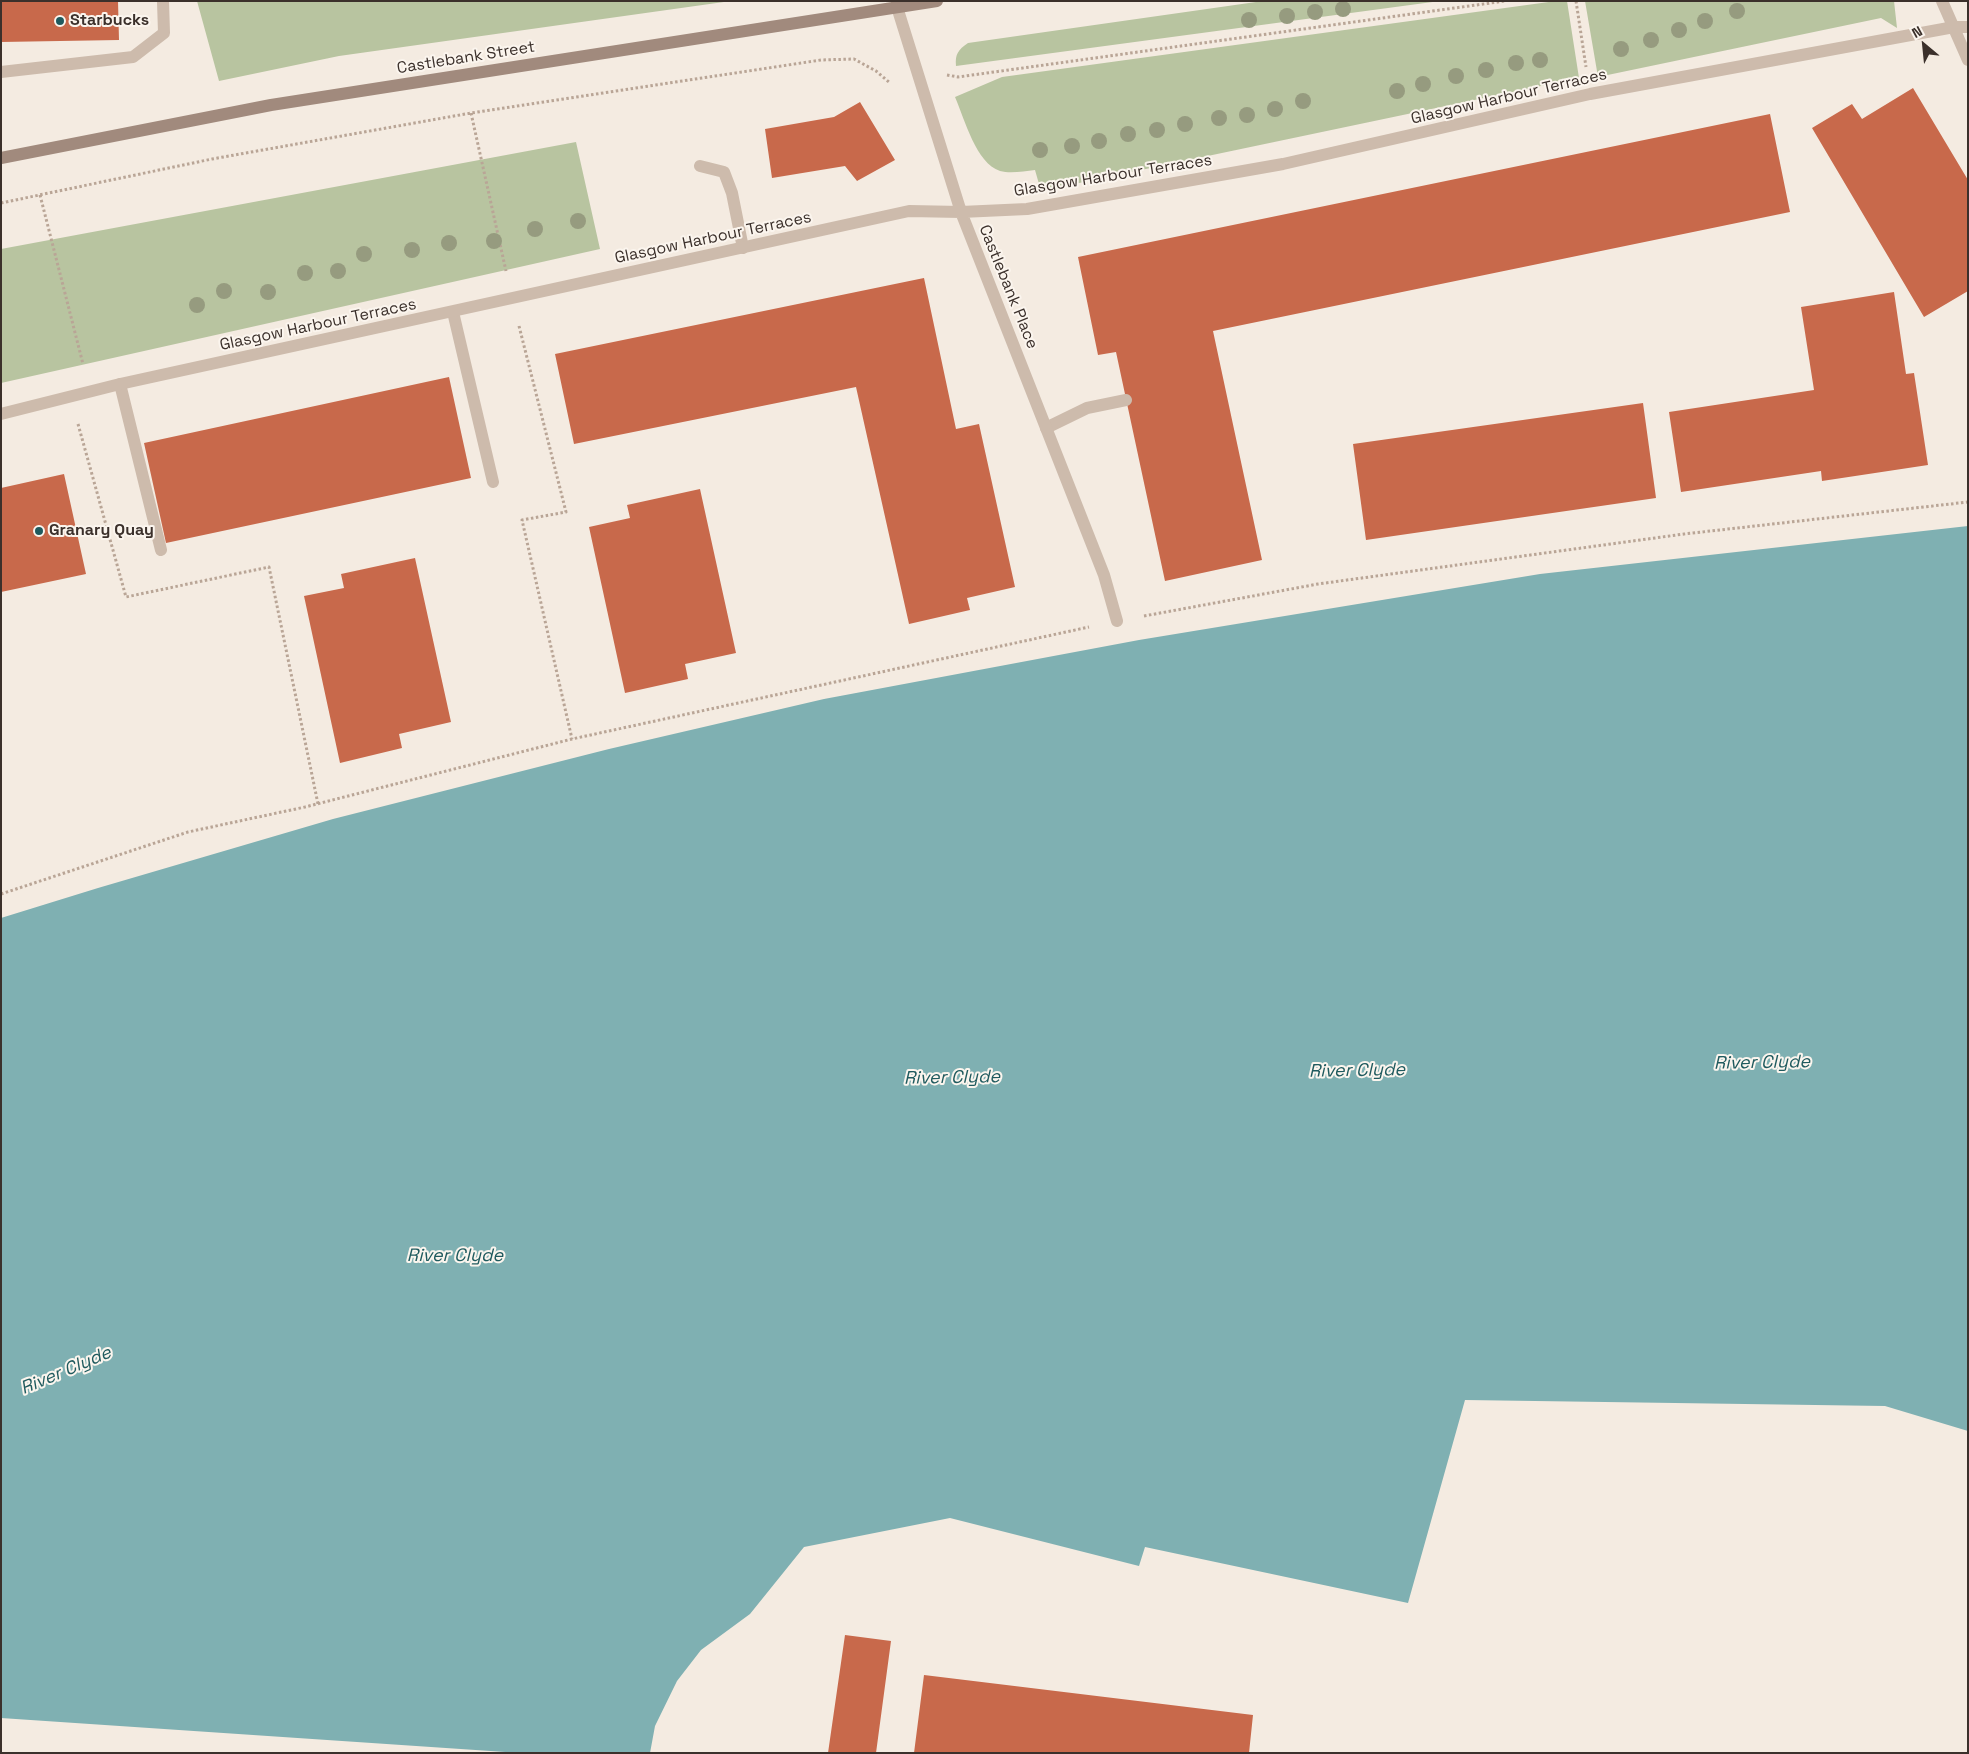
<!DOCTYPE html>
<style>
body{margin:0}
#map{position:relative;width:1969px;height:1754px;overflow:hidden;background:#f4ebe1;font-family:"Space Grotesk",sans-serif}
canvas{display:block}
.frame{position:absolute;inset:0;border:2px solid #3b302b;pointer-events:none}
.north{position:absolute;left:1899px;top:20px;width:50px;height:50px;-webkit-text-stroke:4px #fbf5ee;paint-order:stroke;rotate:332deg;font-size:14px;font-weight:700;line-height:20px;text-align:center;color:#3b302b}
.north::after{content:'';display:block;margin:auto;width:18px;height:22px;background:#3b302b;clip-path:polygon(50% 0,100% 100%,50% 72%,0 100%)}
</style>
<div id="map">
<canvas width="1969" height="1754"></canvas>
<div class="frame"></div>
<div class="north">N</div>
</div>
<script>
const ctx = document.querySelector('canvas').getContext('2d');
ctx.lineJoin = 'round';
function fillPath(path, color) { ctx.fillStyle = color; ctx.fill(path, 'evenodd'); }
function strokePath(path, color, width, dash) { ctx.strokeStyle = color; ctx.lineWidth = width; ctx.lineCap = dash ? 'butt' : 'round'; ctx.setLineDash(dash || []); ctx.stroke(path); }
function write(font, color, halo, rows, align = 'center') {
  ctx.font = font + ' "Space Grotesk",sans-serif'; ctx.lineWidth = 4; ctx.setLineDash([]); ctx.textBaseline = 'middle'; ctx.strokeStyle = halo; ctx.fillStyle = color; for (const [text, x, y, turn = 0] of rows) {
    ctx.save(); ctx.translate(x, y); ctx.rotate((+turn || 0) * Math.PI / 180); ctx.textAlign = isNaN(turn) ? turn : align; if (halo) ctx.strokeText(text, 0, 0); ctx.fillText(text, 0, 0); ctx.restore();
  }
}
const green = new Path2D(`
 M197,1h534l-392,55 -120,25z
 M1263,1h177l-484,65c-1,-12 2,-16 12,-23z
 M1556,1h11l12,77 -538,113 -6,-21c-11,1 -24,4 -35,1 -24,-8 -35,-51 -45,-74l47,-20z
 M1585,1h309l3,27 -16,-10 -283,59z
 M576,142l24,107 -599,134v-134z`);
const water = new Path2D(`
 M1968,526v905l-83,-25 -420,-6 -57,203 -263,-56 -6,19 -189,-48 -146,29 -54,67 -49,36 -24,31 -22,45 -5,27h-130l-519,-35v-800l97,-30 235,-69 276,-70 215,-50 315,-59 401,-66z`);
const building = new Path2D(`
 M1,1h117l1,39 -118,2z
 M1913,88l55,92v111l-44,26 -112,-189 40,-24 10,15z
 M860,102l35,58 -38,21 -12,-15 -73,12 -7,-49 69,-12z
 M1770,114l20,98 -577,119 49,229 -97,21 -49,-229 -18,3 -20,-98z
 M924,278l32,151 23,-5 36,163 -48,11 3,12 -61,14 -53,-237 -282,57 -19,-90z
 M1894,292l12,82 8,-1 14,92 -106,16 -1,-10 -140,21 -12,-80 145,-22 -13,-83z
 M449,377l22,101 -305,65 -22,-100z
 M1643,403l13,95 -290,42 -13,-96z
 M64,474l22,100 -85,18v-104z
 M700,489l36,164 -51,11 3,15 -63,14 -36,-166 41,-9 -3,-13z
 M415,558l36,164 -52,12 3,14 -62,15 -36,-167 40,-8 -3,-14z
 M845,1635l46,6 -15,112h-48z
 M924,1675l329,40 -4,38h-335z`);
const path = new Path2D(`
 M1576,1l10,66
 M947,75l11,2 547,-76
 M471,113l35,158
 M40,195l43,169
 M1,203l211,-44 259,-46 350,-53 33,-1 22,12 14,12
 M519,326l47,186 -44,8 50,219
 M78,424l48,173 143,-30 49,237
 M1144,616l174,-32 366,-50 284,-32
 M1,894l187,-62 117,-25 267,-68 517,-112`);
const lane = new Path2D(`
 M1,72l132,-15 31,-24 -1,-32
 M700,166l24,6 8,21 11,55
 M453,312l40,170
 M120,384l41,166
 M1046,428l41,-20 39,-8`);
const street = new Path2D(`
 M1942,1l26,59
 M897,7l64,205 143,363 13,46
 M1,414l119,-30 789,-173 52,1 66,-3 256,-45 307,-70 364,-67h14`);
const secondary = new Path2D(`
 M1,158l270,-53 666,-104`);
const trees = [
 [1343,9],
 [1737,11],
 [1315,12],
 [1287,16],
 [1249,20],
 [1705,21],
 [1679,30],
 [1651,40],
 [1621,49],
 [1540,60],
 [1516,63],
 [1486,70],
 [1456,76],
 [1423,84],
 [1397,91],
 [1303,101],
 [1275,109],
 [1247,115],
 [1219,118],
 [1185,124],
 [1157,130],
 [1128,134],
 [1099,141],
 [1072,146],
 [1040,150],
 [578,221],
 [535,229],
 [494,241],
 [449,243],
 [412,250],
 [364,254],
 [338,271],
 [305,273],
 [224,291],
 [268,292],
 [197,305]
];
const markers = [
 [60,21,5,"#1f5a5e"],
 [39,531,5,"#1f5a5e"]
];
const poiNames = [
 ["Starbucks",70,21],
 ["Granary Quay",49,531]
];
const streetNames = [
 ["Castlebank Street",466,58,-9],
 ["Glasgow Harbour Terraces",1509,97,-13],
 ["Glasgow Harbour Terraces",1113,176,-9],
 ["Glasgow Harbour Terraces",713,238,-12],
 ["Castlebank Place",1008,287,68],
 ["Glasgow Harbour Terraces",318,325,-12]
];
const waterNames = [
 ["River Clyde",1762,1063,-1],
 ["River Clyde",1357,1071,-1],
 ["River Clyde",952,1078,-1],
 ["River Clyde",455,1256],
 ["River Clyde",66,1371,-23]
];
fillPath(green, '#b8c4a0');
fillPath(water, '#7fb0b2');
fillPath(building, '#c8694b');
strokePath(path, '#b9a596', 3, [2.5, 2.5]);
strokePath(lane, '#cdbbac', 12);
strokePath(street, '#cdbbac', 12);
strokePath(secondary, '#a18a7d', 12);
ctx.fillStyle = '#969b7f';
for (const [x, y] of trees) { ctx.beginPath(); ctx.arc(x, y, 8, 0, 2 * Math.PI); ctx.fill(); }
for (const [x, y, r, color] of markers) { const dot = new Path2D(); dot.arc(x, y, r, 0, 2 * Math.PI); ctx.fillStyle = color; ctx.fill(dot); strokePath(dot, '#fbf5ee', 2); }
write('bold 16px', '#3b302b', '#fbf5ee', poiNames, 'left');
write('16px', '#3b302b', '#fbf5ee', streetNames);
write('italic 18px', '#1f5a5e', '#fbf5ee', waterNames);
</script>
